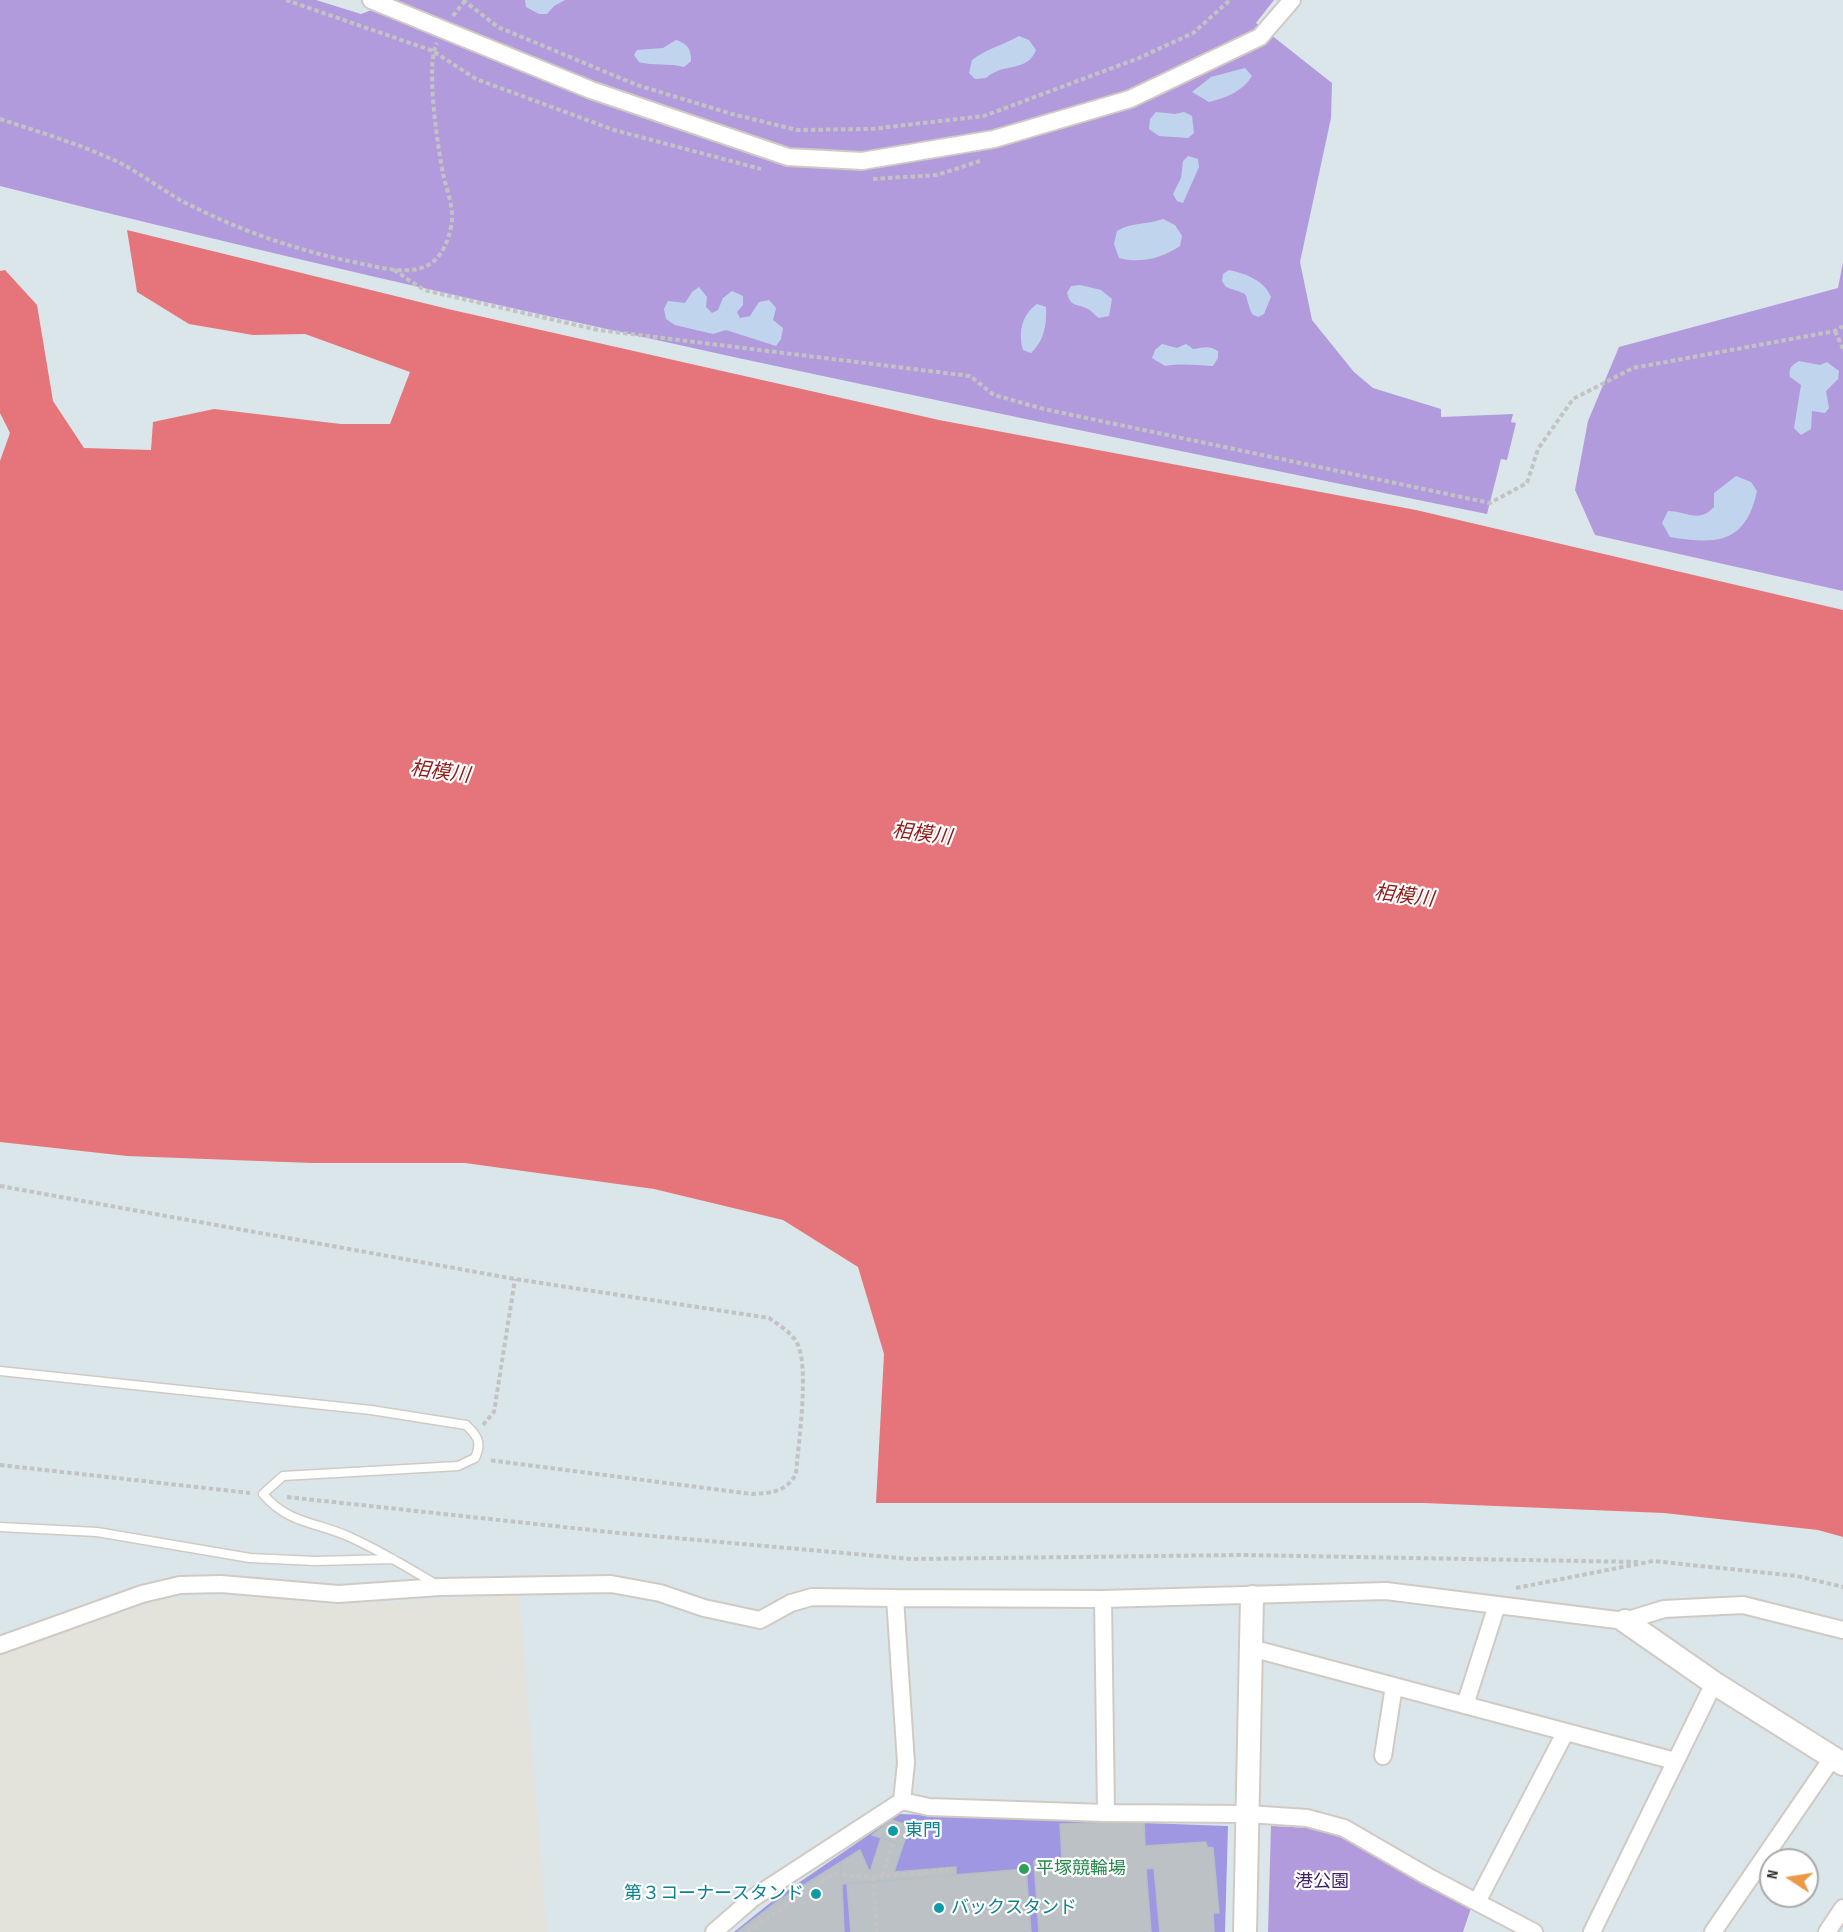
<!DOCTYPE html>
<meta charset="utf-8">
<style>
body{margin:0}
#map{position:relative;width:1843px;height:1932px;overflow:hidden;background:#dbe6ea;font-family:"Sofia Sans Condensed",sans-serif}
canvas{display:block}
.north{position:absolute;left:1759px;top:1848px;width:60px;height:60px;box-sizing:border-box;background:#fff;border:2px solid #a9a9a9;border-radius:50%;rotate:282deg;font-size:16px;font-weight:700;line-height:24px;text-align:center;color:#282828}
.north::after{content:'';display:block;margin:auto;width:21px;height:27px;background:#ec9946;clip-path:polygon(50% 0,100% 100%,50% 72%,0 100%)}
</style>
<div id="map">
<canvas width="1843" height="1932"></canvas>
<div class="north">N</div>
</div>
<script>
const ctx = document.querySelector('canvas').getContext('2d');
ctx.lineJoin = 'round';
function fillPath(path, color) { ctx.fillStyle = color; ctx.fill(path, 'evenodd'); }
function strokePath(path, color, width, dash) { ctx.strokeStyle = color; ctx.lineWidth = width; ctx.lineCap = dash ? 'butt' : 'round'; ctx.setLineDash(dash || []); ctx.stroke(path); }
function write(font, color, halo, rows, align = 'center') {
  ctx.font = font + ' "Sofia Sans Condensed","Noto Sans JP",sans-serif'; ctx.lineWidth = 4.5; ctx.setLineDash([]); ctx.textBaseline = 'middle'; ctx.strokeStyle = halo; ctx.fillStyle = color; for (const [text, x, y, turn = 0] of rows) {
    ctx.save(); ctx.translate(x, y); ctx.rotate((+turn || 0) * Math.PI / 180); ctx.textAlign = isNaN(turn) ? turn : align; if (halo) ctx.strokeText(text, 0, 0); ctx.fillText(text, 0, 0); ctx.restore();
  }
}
const industrial = new Path2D(`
 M519,1595l28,337h-547v-279l163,-54 94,-2 72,8z`);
const green = new Path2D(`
 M0,0h316l45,14 37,-14h876l-18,23 76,60 -1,35 -31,144 12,58 42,52 19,16 68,21v8l72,-3 -2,8 5,1 -9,37 -6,-1 -14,55c-497,-102 -995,-203 -1487,-328z
 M1843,262v329l-248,-56 -20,-45 13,-69 31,-74 219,-59z
 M1271,1826l38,2 35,9 127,71 -8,24h-195z`);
const sand = new Path2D(`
 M525,0h40l-11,6 -7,8h-8l-13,-7z
 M1019,36l10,4 7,10c-9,23 -33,12 -50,28l-11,1 -6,-6 3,-13c14,-11 31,-15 47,-24z
 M676,40c12,4 15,9 15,21l-7,6c-15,-4 -30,-1 -45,-5l-5,-7 3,-5 26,-2z
 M1245,68l7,8c-9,15 -26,22 -43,26l-17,-10 19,-15z
 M1156,112l19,2 9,-2 8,4 2,17 -6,5 -29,-2 -10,-7 1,-10z
 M1188,156l10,3 1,8 -16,36 -6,-2 -4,-7 8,-16 2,-17z
 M1163,219l12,6 7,11 -2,10c-18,12 -40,18 -61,12l-5,-14 3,-13c14,-9 30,-6 46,-12z
 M1229,270c17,4 35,10 42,27l-7,17 -6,3 -6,-3c-10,-25 1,-17 -26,-27l-4,-6 1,-7z
 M1080,285l21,5 11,9 -3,17 -10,2c-4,-2 -7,-7 -11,-9 -11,-6 -17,-1 -21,-16l4,-7z
 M699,287l8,10 -1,10 6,6 6,-3 5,-12 9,-7 11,5v9l-6,7 3,6 10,-2 9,-14 10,-2 7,8 -3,12 10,8 -2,11 -5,7 -50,-16 -13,4 -38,-9 -9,-6 -2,-10 4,-8 17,2 7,-11z
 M1037,304l9,3c1,18 -2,34 -15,46l-8,-3c-5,-19 -1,-35 14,-46z
 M1162,344l15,4 9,-4 7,5c11,-1 15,-4 25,2v7l-5,8c-17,-1 -32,-3 -48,0l-13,-8 3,-8z
 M1799,361l21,4 7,-3 12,9 -1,8 -12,12 3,17 -4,5 -13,-2 -1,18 -10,6 -7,-7 7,-43 -11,-8c-2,-9 2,-12 9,-16z
 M1736,476l15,6 6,9c-11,52 -40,54 -87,46l-8,-14 6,-12c19,0 30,13 46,-4v-14z`);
const pitch = new Path2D(`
 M899,1814l329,12 -3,106h-491l41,-33z`);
const water = new Path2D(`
 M127,230l321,79 491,111 477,90 427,100v927l-25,-7 -154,-17 -240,-10h-548l8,-149 -26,-87 -75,-47 -129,-31 -189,-26h-153l-185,-7 -127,-14v-681l10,-28 -10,-20v-142l5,-1 32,35 16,96 31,47 67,2 2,-28 61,-13 127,15h49l20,-52 -105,-38 -52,1 -64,-11 -52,-32z`);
const building = new Path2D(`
 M892,1820l18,6 -7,19 -31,-10z
 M1144,1821l1,25 61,-4 1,5 6,1 6,65h-6l1,19h-54l-6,-64 -8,1 5,63h-112l-5,-71 28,-3 -2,-34z
 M881,1838l22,7 -9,27 62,-5v8l-114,9 -1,-22 19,-12 9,21 2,-2z
 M841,1862l3,70h-107l38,-29z
 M1026,1869l5,63h-180l-4,-48z`);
const path = new Path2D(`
 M286,0l147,51 43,28 138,51 147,39
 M463,0l35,27 139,58 95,29 65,16 74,-1 113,-13 155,-58 54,-25 37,-33
 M453,16l11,-14
 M0,119c36,12 73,23 107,38 27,11 50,30 75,44 56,29 113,49 176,62 43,9 81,20 93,-36 4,-17 -4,-36 -8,-53 -5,-26 -18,-110 -6,-131
 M873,179l64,-4 43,-14
 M394,270l30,20 174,40 372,46 24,19 50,14 446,94 37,-20 11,-34 35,-50 60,-31 202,-37 8,-5
 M1835,331l8,18
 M0,1186l515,93 254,39c10,7 23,15 28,25 13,24 1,102 -1,131 -10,18 -25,19 -44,20l-264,-34
 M483,1425l11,-13 21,-133
 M0,1465l250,28
 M287,1497l332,36 292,26 331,-4 396,7
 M1516,1588l137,-27 144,15 46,11
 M882,1876l18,-53
 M873,1877l4,55
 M747,1932l86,-58 40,3 75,-7`);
const lane = new Path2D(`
 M0,1371l371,39 95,15c12,11 16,18 9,33l-17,8 -175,10 -20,18c26,31 56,28 89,44 30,14 57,30 85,47
 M0,1527l97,5 153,26 66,3 77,-2`);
const street = new Path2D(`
 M371,0l220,90 197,67 74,4 132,-22 136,-40 130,-62 32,-37
 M1103,1599l3,214
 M0,1645l142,-51 38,-9 41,-1 117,10 102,-7 171,-3 49,9 44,15 56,12 31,-17 21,-6 83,1
 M1251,1648l424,113
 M1465,1705l32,-100
 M1383,1756l11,-70
 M902,1801l27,6 177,6 142,1 59,4 37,10 83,48 107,56
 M1477,1902l88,-169
 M714,1932l39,-34 149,-97 4,-38 -11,-165 208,1 283,-8 239,30 39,-12 79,-4 100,25
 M1592,1932l122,-249
 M1713,1932l120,-175
 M1827,1932l16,-24`);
const secondary = new Path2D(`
 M1625,1621l89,62 129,81
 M1245,1932l7,-335`);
const markers = [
 [893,1831,6,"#0f9aa8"],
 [1024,1869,6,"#2e9e5b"],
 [816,1894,6,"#0f9aa8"],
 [939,1908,6,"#0f9aa8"]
];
const cultureNames = [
 ["東門",905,1831],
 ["第３コーナースタンド",804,1894,"right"],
 ["バックスタンド",951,1908]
];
const leisureNames = [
 ["平塚競輪場",1036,1869]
];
const parkNames = [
 ["港公園",1322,1882]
];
const waterNames = [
 ["相模川",440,773,7],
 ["相模川",922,835,7],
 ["相模川",1404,897,7]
];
fillPath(industrial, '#e3e2db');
fillPath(green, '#b29bdd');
fillPath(sand, '#c0d5ed');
fillPath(pitch, '#a097e3');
fillPath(water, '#e5757a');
fillPath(building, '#bbc1c5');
strokePath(building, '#b5c0c5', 1.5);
strokePath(lane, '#d1cac3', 11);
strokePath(street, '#d1cac3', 20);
strokePath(secondary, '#d1cac3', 26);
strokePath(path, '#c3c3c3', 4, [4.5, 3]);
strokePath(lane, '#fff', 8);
strokePath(street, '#fff', 16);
strokePath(secondary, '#fff', 22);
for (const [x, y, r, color] of markers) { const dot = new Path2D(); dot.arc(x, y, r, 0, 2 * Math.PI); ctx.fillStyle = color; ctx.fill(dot); strokePath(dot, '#fff', 2); }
write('18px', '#0d838f', '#fff', cultureNames, 'left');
write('18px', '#27864d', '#fff', leisureNames, 'left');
write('18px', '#3e1f5f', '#fff', parkNames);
write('italic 20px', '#8e1b17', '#fff', waterNames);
</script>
